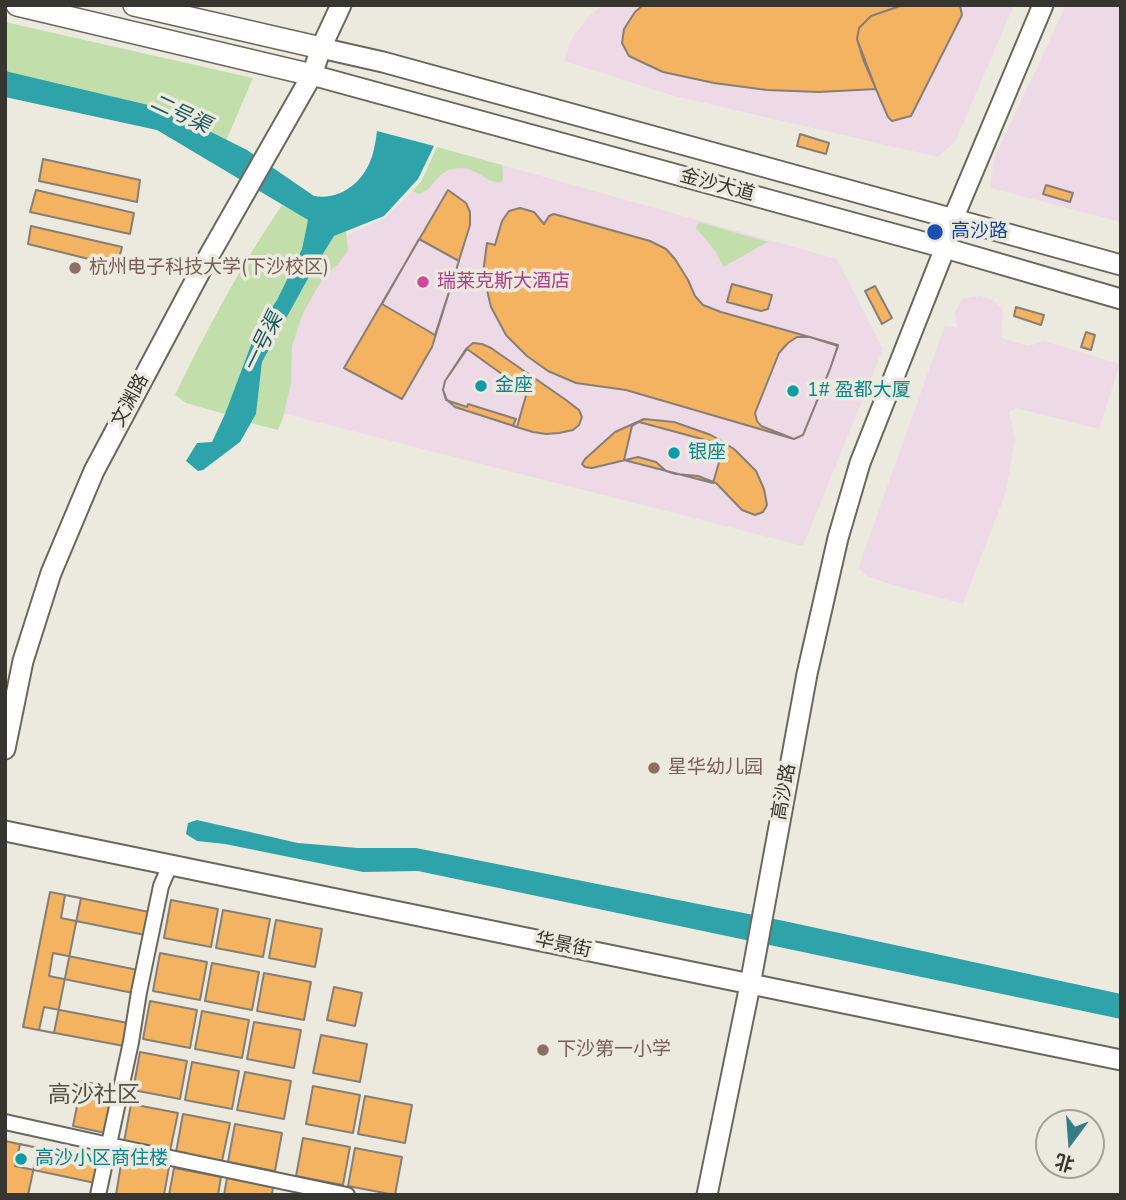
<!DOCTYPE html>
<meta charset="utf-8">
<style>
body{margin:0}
#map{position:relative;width:1126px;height:1200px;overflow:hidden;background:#eceade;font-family:"Nunito Sans","Noto Sans SC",sans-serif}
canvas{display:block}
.frame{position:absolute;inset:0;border:7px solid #363530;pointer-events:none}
.north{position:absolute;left:1035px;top:1109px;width:70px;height:70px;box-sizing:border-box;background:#eceade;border:2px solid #a3a298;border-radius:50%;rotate:196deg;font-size:19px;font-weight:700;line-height:28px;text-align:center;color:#363530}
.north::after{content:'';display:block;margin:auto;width:24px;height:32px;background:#357c86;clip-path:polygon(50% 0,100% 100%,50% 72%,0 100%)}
</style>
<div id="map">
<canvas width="1126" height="1200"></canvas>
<div class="frame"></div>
<div class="north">北</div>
</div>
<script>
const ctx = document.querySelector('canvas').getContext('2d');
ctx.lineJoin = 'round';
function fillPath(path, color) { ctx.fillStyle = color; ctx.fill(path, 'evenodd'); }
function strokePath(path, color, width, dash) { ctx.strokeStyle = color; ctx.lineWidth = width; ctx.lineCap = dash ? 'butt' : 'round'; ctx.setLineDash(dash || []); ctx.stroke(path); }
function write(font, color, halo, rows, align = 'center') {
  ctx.font = font + ' "Nunito Sans","Noto Sans SC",sans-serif'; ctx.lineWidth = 7; ctx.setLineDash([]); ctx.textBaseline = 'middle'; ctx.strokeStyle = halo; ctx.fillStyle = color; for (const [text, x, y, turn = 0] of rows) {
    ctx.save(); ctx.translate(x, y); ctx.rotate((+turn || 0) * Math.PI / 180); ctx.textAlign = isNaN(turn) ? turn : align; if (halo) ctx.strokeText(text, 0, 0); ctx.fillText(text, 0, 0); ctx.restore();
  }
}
const commercial = new Path2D(`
 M602,5h412l-59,137 -17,15 -264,-61 -110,-35 7,-21 16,-22z
 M1066,5h55v217l-131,-34 4,-29z
 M437,147l400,112 46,90 -80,197 -533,-136v-39l63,-122 19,-16 34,-16 35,-34z
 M980,296l13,4 10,9 -2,29 28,8 15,-5 76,23 -21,65 -83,-21 -7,4 6,26 -9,54 -43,112 -77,-21 -19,-7 -8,-8 2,-8 84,-235 12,3 -2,-16 7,-13z`);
const green = new Path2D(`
 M5,22l248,56 -34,79 -58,-32 -156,-46z
 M437,147l65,18 1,12 -1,5c-14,3 -25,-15 -42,-14 -25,1 -24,21 -41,26l-7,-3 9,-9z
 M282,205l26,15 -6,29 -25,51 -20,29 -32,85 -39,-11 -11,-8c32,-66 66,-130 107,-190z
 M699,222l69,20 -45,25 -7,-15 -20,-24z
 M346,231l2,19 -9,13 -15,13 -21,37 -11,33 -1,37 -8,35 -5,12 -27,-7 5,-9 6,-52 48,-87 24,-39z`);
const water = new Path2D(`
 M5,71l160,38 82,41 67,46c28,5 52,-16 59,-43 2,-7 3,-15 4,-22l57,15 -16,33 -34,37 -50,20 -24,39 -48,87 -6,52 -16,28 -37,28 -5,1 -12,-10 11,-18 15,-1 13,-28 32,-85 20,-29 25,-51 6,-29 -151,-90 -152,-33z
 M197,820l101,23 60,5h58l368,73 337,73v25l-703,-148 -55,1 -138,-28 -28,-3 -11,-7 2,-11z`);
const building = new Path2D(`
 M643,5h260l-32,11 -12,12 -2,11 19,50 -57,3 -52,-2 -53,-7 -51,-11 -34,-16 -7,-13 2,-14 11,-17z
 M903,5h57l2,10 -51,101 -19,5 -4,-4 -25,-58 -6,-20 2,-11 12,-12z
 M800,134l29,9 -3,11 -29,-8z
 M43,159l97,21 -3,22 -98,-21z
 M1046,185l27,8 -3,9 -27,-8z
 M36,190l98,23 -4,21 -100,-22z
 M448,190l18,13 4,9v13l-38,122 -30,52 -58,-31z
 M520,208l14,4 10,12 5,-8 5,-2 96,27 16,8 9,10 13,21 7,16 8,9 18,7 117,33 -8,24 -27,66 -9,4 -168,-49 -50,-7 -28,-12 -21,-15 -21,-21 -15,-28 -8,-34 4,-30 8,2 7,-24 7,-10z
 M31,226l91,21 -5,19 -89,-22z
 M419,239l40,22 -24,74 -53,-31z
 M732,284l40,11 -4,14 -7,2 -34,-9z
 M875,286l17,32 -10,6 -17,-33z
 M1016,307l28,8 -3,10 -27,-9z
 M1086,332l9,3 -4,15 -10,-3z
 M797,337h13l28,9 -8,23 -27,66 -9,4 -33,-13 -4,-5 -2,-8 24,-60 9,-10z
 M473,343l9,1 9,4 75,52 13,10 3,7 -3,8 -6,5 -14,3 -13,1 -13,-2 -20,-6 3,-7 -48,-15 -1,3 -21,-7 -3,-10 2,-9 21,-32z
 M467,349l60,43 -10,35 -62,-20 -8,-7 -4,-10 2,-9z
 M644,419l30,3 37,13 23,14 22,22 8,18 3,16 -4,7 -8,3 -13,-5 -26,-27 -18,-7 -22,-2 -10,-3 -10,-9 -18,-5 -46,11 -7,-1 -3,-3 3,-5 30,-27z
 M639,422l85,23 -11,38 -89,-23 8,-34z
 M50,892l31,6 -27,135 -31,-6z
 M65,895l84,17 -4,23 -84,-17z
 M171,900l47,9 -7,38 -47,-9z
 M223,910l47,9 -7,38 -47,-9z
 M276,920l46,9 -7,38 -46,-9z
 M53,953l85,17 -5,23 -84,-17z
 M160,953l47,9 -7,38 -47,-9z
 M212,963l47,9 -7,38 -47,-9z
 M264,973l47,9 -7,38 -47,-9z
 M334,987l28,6 -7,33 -28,-6z
 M150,1001l47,9 -7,38 -47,-9z
 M44,1007l84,16 -4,23 -85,-16z
 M202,1011l47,9 -7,38 -47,-9z
 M254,1022l47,8 -7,38 -47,-9z
 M321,1035l46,9 -7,38 -47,-9z
 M140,1052l47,9 -7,38 -47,-9z
 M192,1062l47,9 -7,38 -47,-9z
 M245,1072l46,9 -7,38 -47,-9z
 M82,1081l33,8 -10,44 -32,-7z
 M313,1086l47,9 -7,38 -47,-9z
 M365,1096l47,9 -7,38 -47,-9z
 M131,1104l47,9 -8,38 -46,-9z
 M183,1114l47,9 -8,38 -46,-9z
 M235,1124l47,9 -7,38 -47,-9z
 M303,1138l47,9 -7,38 -47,-9z
 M5,1141l33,7 -10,47h-23z
 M20,1144l80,17 -5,22 -80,-17z
 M355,1148l47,9 -7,38 -47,-9z
 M122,1158l47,9 -5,28h-48z
 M174,1168l47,9 -3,18h-49z
 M227,1178l46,9 -1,8h-48z`);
const street = new Path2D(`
 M5,1122l104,23 238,50
 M98,1195l33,-153 8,-50 22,-106 9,-21`);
const secondary = new Path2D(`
 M321,48l62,14 738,203
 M312,75l633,173 176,51
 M5,749l18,-88 28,-88 43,-102 108,-203 110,-193 9,-27 20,-43
 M5,831l1116,229
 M707,1195l43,-210 57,-311 31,-136 22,-75 85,-215 8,-29 90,-214`);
const primary = new Path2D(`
 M17,5l295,70
 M134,5l187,43`);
const markers = [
 [935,232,9,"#1a4fb4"],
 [75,268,7,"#8d6e63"],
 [423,282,7,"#d1479c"],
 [481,386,7,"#0f9aa8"],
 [793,391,7,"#0f9aa8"],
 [674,453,7,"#0f9aa8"],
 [654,768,7,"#8d6e63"],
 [543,1050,7,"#8d6e63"],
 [21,1159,7,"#0f9aa8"]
];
const streetNames = [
 ["金沙大道",717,186,15],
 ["文渊路",131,401,-62],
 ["高沙路",785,792,-80],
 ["华景街",563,946,12]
];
const transitNames = [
 ["高沙路",951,232]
];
const educationNames = [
 ["杭州电子科技大学(下沙校区)",89,268],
 ["星华幼儿园",668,768],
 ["下沙第一小学",557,1050]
];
const hotelNames = [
 ["瑞莱克斯大酒店",437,282]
];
const cultureNames = [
 ["金座",495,386],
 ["1# 盈都大厦",807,391],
 ["银座",688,453],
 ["高沙小区商住楼",35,1159]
];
const waterNames = [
 ["二号渠",180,115,25],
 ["一号渠",264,343,-64]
];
const quarterNames = [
 ["高沙社区",94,1096]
];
fillPath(commercial, '#eed9e7');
fillPath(green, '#c2dfab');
fillPath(water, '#2ea3a9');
fillPath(building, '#f4b361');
strokePath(building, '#877f76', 2);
strokePath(street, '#6a685d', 18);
strokePath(secondary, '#6a685d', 23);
strokePath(primary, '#6a685d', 24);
strokePath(street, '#fff', 14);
strokePath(secondary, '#fff', 19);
strokePath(primary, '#fff', 21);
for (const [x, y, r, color] of markers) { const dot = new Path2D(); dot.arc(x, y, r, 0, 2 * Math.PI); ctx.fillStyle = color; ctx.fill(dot); strokePath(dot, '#eceade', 2.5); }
write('19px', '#363530', '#eceade', streetNames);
write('19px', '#164399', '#eceade', transitNames, 'left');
write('19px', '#785e54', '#eceade', educationNames, 'left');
write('19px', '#b23c85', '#eceade', hotelNames, 'left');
write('19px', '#0d838f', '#eceade', cultureNames, 'left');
write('italic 21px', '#1c5a5e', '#eceade', waterNames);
write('23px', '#555349', '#eceade', quarterNames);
</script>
